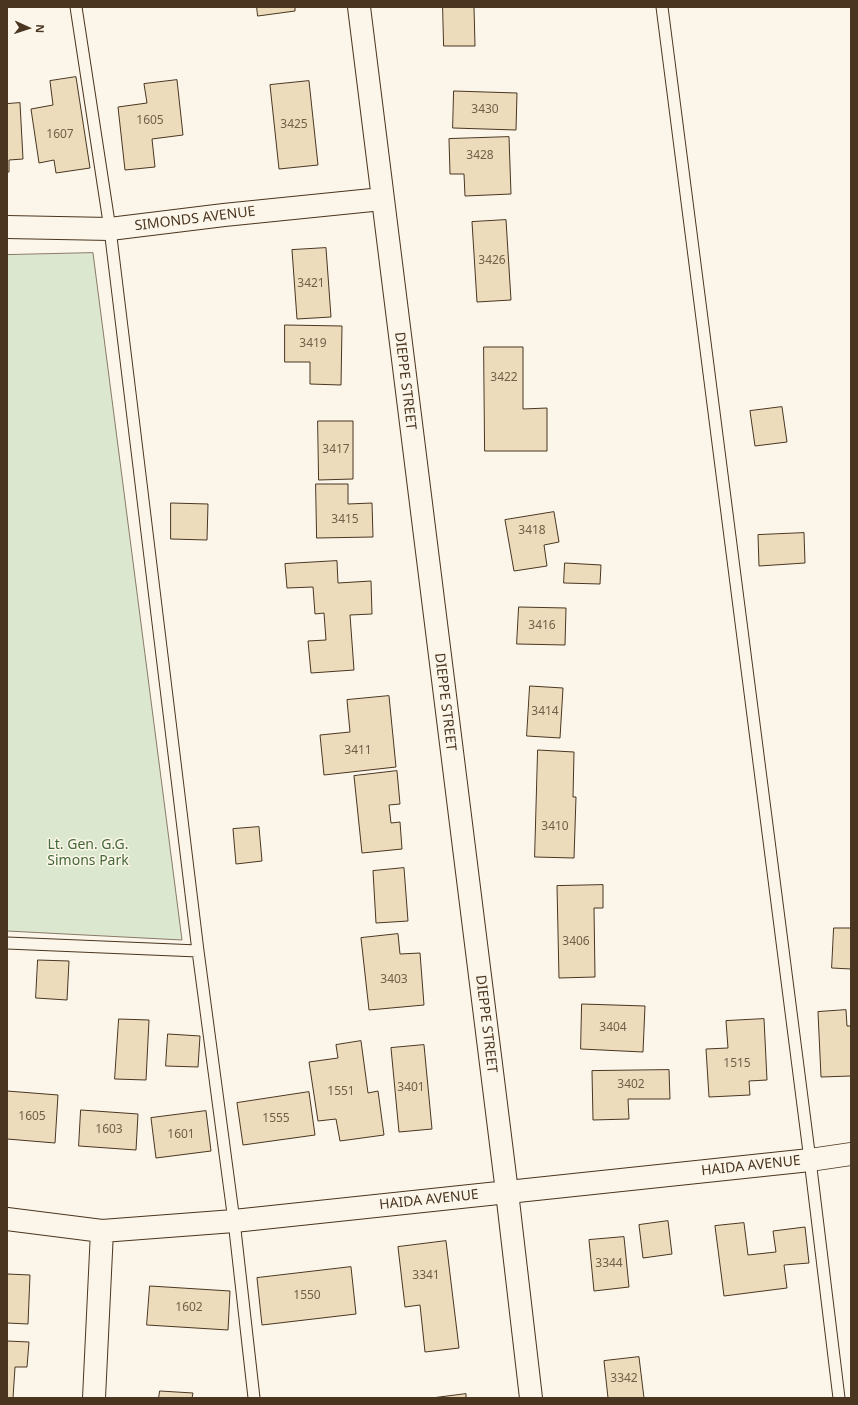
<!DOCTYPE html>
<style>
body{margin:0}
#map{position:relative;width:858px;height:1405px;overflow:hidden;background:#fbf6e9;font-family:"Noto Sans",sans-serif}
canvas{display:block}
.frame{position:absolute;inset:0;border:8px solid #4a3520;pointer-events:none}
.north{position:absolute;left:8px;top:8px;width:40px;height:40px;-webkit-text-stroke:3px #fbf6e9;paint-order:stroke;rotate:93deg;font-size:11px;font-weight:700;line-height:16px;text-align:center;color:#4a3520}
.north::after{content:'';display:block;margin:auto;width:14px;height:18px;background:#4a3520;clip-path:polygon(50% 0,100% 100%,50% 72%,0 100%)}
</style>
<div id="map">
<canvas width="858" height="1405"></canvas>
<div class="frame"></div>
<div class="north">N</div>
</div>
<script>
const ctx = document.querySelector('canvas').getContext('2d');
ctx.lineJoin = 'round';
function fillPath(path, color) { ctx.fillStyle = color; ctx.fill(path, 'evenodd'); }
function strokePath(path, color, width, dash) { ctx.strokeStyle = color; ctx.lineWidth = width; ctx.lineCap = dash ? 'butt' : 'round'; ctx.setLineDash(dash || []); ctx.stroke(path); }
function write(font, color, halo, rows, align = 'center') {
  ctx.font = font + ' "Noto Sans",sans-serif'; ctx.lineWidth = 3; ctx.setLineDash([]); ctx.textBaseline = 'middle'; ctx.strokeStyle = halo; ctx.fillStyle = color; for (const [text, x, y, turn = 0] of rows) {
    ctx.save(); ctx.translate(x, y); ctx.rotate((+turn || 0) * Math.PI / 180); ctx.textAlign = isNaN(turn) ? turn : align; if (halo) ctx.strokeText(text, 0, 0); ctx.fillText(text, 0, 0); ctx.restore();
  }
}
const green = new Path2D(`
 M93,253l89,687 -175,-9v-676z`);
const building = new Path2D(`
 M257,7h38v4l-37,5z
 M443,7h31l1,39h-31z
 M76,77l14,91 -34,5 -2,-13 -15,3 -8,-54 22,-4 -3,-24z
 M177,80l6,55 -31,4 3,28 -30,3 -7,-63 29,-4 -3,-19z
 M309,81l9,84 -39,4 -9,-84z
 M454,91l63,2 -1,37 -63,-2z
 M20,103l3,56 -14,1v12h-2v-68z
 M509,137l2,57 -46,2 -1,-22h-14l-1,-35z
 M506,220l5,80 -34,2 -5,-80z
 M326,248l5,69 -34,2 -5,-69z
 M285,325l57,1 -1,59 -31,-1v-22h-25z
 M484,347h39v62l24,-1v43h-62z
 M782,407l5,35 -32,4 -5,-35z
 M318,421h35v58l-34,1z
 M316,484h32v20l24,-1 1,34 -56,1z
 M171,503l37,1 -1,36 -36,-1z
 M554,512l5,30 -15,3 3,21 -33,5 -9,-51z
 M804,533l1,30 -46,3 -1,-31z
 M337,561l1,22 33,-2 1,33 -22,1 4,55 -43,3 -3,-32 18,-1 -2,-27 -9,1 -2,-27 -26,1 -2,-24z
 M565,563l36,2 -1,19 -36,-1z
 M519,607l47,1 -1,37 -48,-1z
 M530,686l33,2 -3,50 -33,-2z
 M389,696l7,71 -72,8 -4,-40 30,-3 -3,-32z
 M538,750l36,2 -1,45h3l-2,61 -39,-1z
 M397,771l3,33 -11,1 2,18 9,-1 2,27 -40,4 -8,-77z
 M259,827l3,34 -26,3 -3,-35z
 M404,868l4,53 -32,2 -3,-52z
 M603,885v23h-9l1,69 -36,1 -2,-92z
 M834,928h17v41l-19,-1z
 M398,934l2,20 20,-1 4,52 -55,5 -8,-72z
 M38,960l31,1 -2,39 -31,-2z
 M582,1004l63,2 -2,46 -62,-3z
 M846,1010l1,16h4v50l-30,1 -3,-65z
 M119,1019l30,1 -3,60 -31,-1z
 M764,1019l3,61 -18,1 1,14 -41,2 -3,-48 22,-1 -2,-27z
 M168,1034l32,2 -2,31 -32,-1z
 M361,1041l7,52 10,-2 6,44 -44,6 -4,-22 -18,2 -9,-59 29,-4 -2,-13z
 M424,1045l8,84 -33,3 -8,-84z
 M669,1070l1,29h-42l1,20 -36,1 -1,-49z
 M7,1091l51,4 -3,48 -48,-4z
 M309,1092l6,43 -72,10 -6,-42z
 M81,1110l57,4 -2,36 -57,-4z
 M206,1111l5,40 -55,7 -5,-40z
 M668,1221l4,33 -29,4 -4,-33z
 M744,1223l4,32 28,-3 -3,-21 32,-4 4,36 -25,2 3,23 -63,8 -9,-70z
 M624,1237l5,50 -35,4 -5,-51z
 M446,1241l13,107 -34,4 -5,-47 -15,2 -7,-60z
 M351,1267l5,47 -94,11 -5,-47z
 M7,1274l23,1 -2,49 -21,-1z
 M150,1286l80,5 -2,39 -81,-5z
 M7,1341l22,1 -2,25h-12l-2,31h-6z
 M639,1357l5,41h-36l-4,-37z
 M160,1391l33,2 -1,5h-33z
 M466,1394v4h-34z`);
const service = new Path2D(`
 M76,7l34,222 88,722 36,270 20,177
 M662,7l148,1153 29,238
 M7,943l191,8`);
const minor = new Path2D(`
 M359,7l148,1185 24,206
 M7,227l103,2 114,-14 158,-16
 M7,1219l95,12 132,-10 576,-61 41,-6
 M94,1398l8,-167`);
const numberNames = [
 ["3430",485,110],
 ["1605",150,121],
 ["3425",294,125],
 ["1607",60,135],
 ["3428",480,156],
 ["3426",492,261],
 ["3421",311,284],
 ["3419",313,344],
 ["3422",504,378],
 ["3417",336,450],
 ["3415",345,520],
 ["3418",532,531],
 ["3416",542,626],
 ["3414",545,712],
 ["3411",358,751],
 ["3410",555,827],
 ["3406",576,942],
 ["3403",394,980],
 ["3404",613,1028],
 ["1515",737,1064],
 ["3402",631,1085],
 ["3401",411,1088],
 ["1551",341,1092],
 ["1605",32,1117],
 ["1555",276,1119],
 ["1603",109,1130],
 ["1601",181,1135],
 ["3344",609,1264],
 ["3341",426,1276],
 ["1550",307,1296],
 ["1602",189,1308],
 ["3342",624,1379]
];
const streetNames = [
 ["SIMONDS AVENUE",195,219,-7],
 ["DIEPPE STREET",405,381,83],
 ["DIEPPE STREET",445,702,83],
 ["DIEPPE STREET",486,1024,83],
 ["HAIDA AVENUE",751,1166,-6],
 ["HAIDA AVENUE",429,1200,-6]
];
const parkNames = [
 ["Lt. Gen. G.G.",88,845],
 ["Simons Park",88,861]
];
fillPath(green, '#dce7d0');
strokePath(green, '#887966', 1);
fillPath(building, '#ecdcbc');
strokePath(building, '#4a3520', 1);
strokePath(service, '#4a3520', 13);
strokePath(minor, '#4a3520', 24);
strokePath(service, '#fbf6e9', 11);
strokePath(minor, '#fbf6e9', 22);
write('12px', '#725f47', null, numberNames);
write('14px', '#4a3520', '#fbf6e9', streetNames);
write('14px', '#436837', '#fbf6e9', parkNames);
</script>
